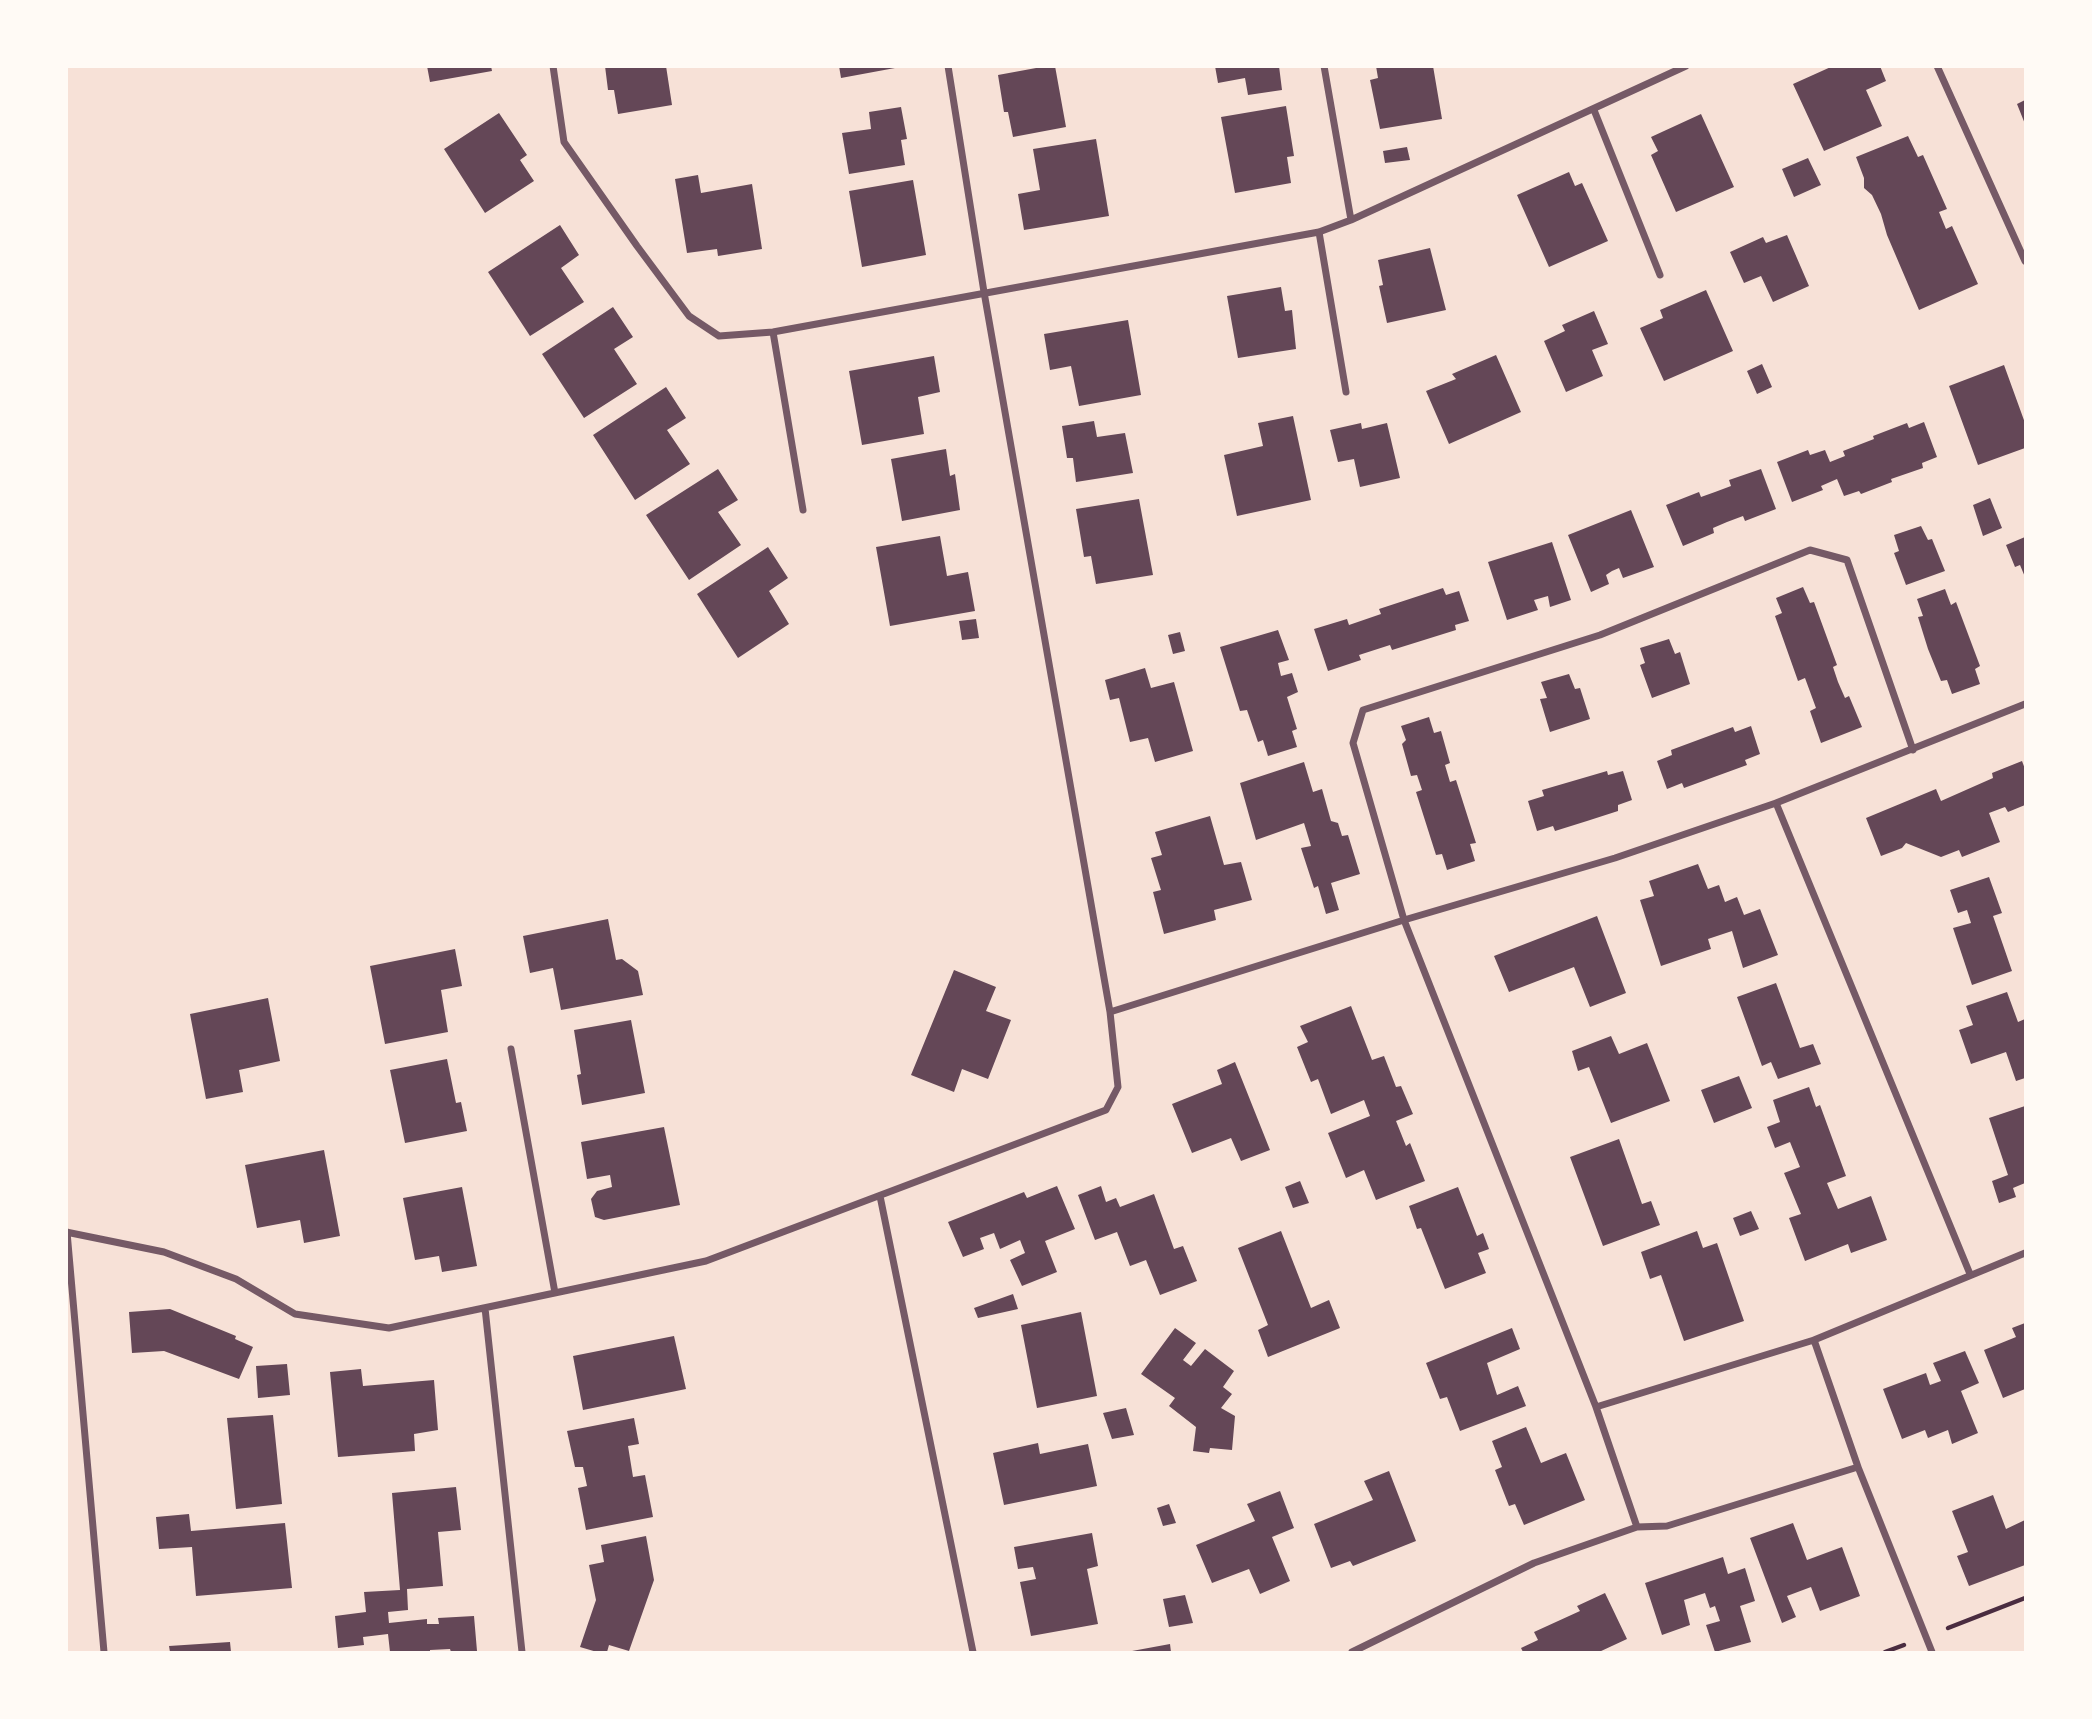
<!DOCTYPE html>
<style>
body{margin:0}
#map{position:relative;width:2092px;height:1719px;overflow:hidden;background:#f7e1d7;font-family:Arial,sans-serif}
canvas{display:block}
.frame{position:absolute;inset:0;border:68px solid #fffaf5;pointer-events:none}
</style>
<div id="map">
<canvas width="2092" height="1719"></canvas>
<div class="frame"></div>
</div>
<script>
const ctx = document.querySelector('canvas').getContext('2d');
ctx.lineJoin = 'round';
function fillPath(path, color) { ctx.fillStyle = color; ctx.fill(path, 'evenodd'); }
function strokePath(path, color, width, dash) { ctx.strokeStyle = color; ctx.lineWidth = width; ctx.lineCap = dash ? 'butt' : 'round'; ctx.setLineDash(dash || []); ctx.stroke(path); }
const building = new Path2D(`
 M427,66h64l1,5 -62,11z
 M605,66h61l6,39 -54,9 -4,-24h-6z
 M839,66h56v2l-54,10z
 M1047,66h8l11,61 -53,10 -5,-25h-4l-6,-37z
 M1215,66h64l3,24 -34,5 -3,-17 -27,5z
 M1376,66h57l9,53 -62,10 -10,-49 8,-2z
 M1833,66h47l6,15 -20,9 16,36 -58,25 -31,-67z
 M2025,100v24l-8,-20z
 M1286,106l8,50 -7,1 4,26 -56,10 -14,-76z
 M901,107l6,32 -6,1 4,25 -56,9 -7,-41 29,-4 -2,-17z
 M499,113l28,42 -7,5 14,21 -49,32 -41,-64z
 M1701,114l33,73 -58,25 -25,-57 7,-4 -7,-14z
 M1908,136l10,21 5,-2 24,54 -8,3 7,17 6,-3 26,58 -59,26 -32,-75 -6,-21 -9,-19 -8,-7v-10l-8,-21z
 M1096,139l13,77 -85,14 -6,-36 22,-4 -7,-41z
 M1407,147l3,13 -25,3 -2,-12z
 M1808,158l13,27 -27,12 -12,-28z
 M1569,172l6,14 7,-3 26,58 -59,26 -32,-72z
 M698,175l3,18 51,-9 10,65 -44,7 -1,-7 -30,4 -12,-74z
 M913,180l13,75 -64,12 -13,-76z
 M560,225l19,30 -18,13 23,34 -54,34 -42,-64z
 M1787,235l22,51 -36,16 -12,-26 -17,7 -14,-31 33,-15 3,6z
 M1430,248l16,62 -59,13 -8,-37 4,-1 -5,-25z
 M1281,287l4,24 7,-1 4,39 -58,9 -11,-62z
 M1706,290l27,61 -69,30 -24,-53 23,-10 -3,-8z
 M613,307l20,30 -19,12 23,35 -53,34 -42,-64z
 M1594,311l14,33 -16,6 11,26 -37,16 -22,-51 21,-10 -3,-6z
 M1128,320l13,75 -62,11 -8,-40 -21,4 -6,-36z
 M1496,355l25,57 -72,32 -23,-53 30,-12 -4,-5z
 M934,356l6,36 -22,5 6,37 -62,11 -13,-74z
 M1762,364l10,23 -15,7 -10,-23z
 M2004,365l21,58v25l-47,17 -29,-79z
 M666,387l20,31 -19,12 23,34 -55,36 -42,-65z
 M1293,416l18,84 -74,16 -13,-61 39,-9 -5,-23z
 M1094,421l3,16 28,-4 8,40 -57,9 -3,-24h-6l-5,-32z
 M1924,422l13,35 -15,6 1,5 -32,11 1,3 -31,12 -2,-3 -15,5 -7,-17 -16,7 2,4 -31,12 -15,-40 31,-12 2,5 15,-5 5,12 15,-6 -2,-5 31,-12 -1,-3 34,-13 2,5z
 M1361,423l1,6 25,-6 13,55 -40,9 -6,-28 -16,3 -8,-32z
 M946,449l4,27 5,-2 5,36 -58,11 -11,-62z
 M718,469l20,31 -20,12 23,33 -52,35 -43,-65z
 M1761,469l15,40 -31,12 -2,-5 -16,6 -14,6 1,5 -31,13 -17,-41 33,-13 2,5 14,-5 16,-6 -2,-6z
 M1990,498l12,30 -19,8 -10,-31z
 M1139,499l14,76 -57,9 -5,-28 -7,1 -8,-48z
 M1631,510l23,57 -31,11 -4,-10 -7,3 -6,4 3,9 -18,8 -23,-57z
 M1921,526l7,14 4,-1 13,32 -39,14 -12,-32 5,-2 -5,-16z
 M940,536l7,40 21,-4 7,39 -85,15 -14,-79z
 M2025,537v40l-5,-12 -5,2 -9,-22z
 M1552,542l19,58 -21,7 -2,-11 -14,4 4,10 -31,10 -19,-58z
 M768,547l20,31 -19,13 20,33 -51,34 -41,-64z
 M1803,587l7,16 4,-1 23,63 -4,2 5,15 7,16 4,-2 13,31 -41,16 -11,-32 6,-3 -11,-30 -7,3 -23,-65 7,-3 -6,-15z
 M1443,588l3,7 13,-4 10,30 -14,4 1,5 -64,20 -2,-5 -31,10 2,5 -33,11 -14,-42 33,-10 2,6 32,-11 -2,-5z
 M1945,589l6,16 5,-3 24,64 -5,3 5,15 -28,10 -5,-14 -6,1 -13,-32 -10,-32 5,-1 -6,-17z
 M976,619l3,19 -17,2 -3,-19z
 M1278,630l11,30 -11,3 3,13 11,-3 6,19 -11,5 10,32 -5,2 5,16 -29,9 -5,-16 -5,2 -11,-32 -7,1 -20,-64z
 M1180,632l5,19 -12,3 -5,-19z
 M1669,639l6,15 5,-2 10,32 -38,14 -12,-33 5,-2 -5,-15z
 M1145,668l6,20 23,-6 19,69 -38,11 -7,-24 -18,4 -11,-44 -9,2 -5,-20z
 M1569,674l6,15 5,-1 10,31 -40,13 -10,-33 7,-1 -6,-16z
 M1429,717l5,16 7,-2 9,32 -5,2 5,17 6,-2 20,63 -6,1 5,17 -28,9 -5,-16 -6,1 -20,-63 6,-2 -5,-15 -6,1 -9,-32 4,-4 -5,-14z
 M1751,726l9,28 -15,6 2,5 -63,23 -2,-5 -15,6 -10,-28 15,-6 -1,-5 62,-23 2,5z
 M2022,761l3,8v36l-17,7 -3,-5 -16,6 11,29 -38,15 -3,-7 -18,7 -35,-14 -4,5 -21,8 -15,-38 70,-29 5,12 52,-23 -1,-5z
 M1304,762l9,30 9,-3 9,32 7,2 4,13 6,-1 12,39 -29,9 8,27 -13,4 -8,-28 -4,2 -13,-40 10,-2 -7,-23 -48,17 -16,-57z
 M1607,771l1,4 15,-4 9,29 -14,5v6l-31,10 -32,10 -2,-5 -16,5 -9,-30 16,-5 -2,-6z
 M1210,816l14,49 17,-3 11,38 -38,10 2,10 -52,14 -11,-42 8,-2 -10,-32 11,-3 -7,-23z
 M1698,864l10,25 11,-4 6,17 12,-5 7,18 16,-6 18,46 -35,13 -11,-37 -24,8 3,10 -50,17 -21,-66 14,-4 -5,-15z
 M1989,877l13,36 -9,3 19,55 -40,14 -19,-57 18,-5 -4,-13 -9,3 -8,-23z
 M1597,916l29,77 -36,14 -16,-40 -65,25 -15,-36z
 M608,919l8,41 6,-1 16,12 5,24 -82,15 -8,-42 -23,5 -7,-37z
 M455,949l7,37 -21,4 7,42 -63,12 -15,-78z
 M954,970l42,17 -10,24 25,9 -23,59 -26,-10 -8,23 -43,-17z
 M1776,983l24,65 13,-4 8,20 -43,15 -7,-17 -9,4 -25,-69z
 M2007,992l11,30 7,-3v59l-9,3 -10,-29 -35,12 -12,-34 14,-5 -7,-19z
 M268,998l12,63 -41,9 4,22 -37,7 -16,-85z
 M1351,1006l21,54 12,-4 12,31 5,-1 12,28 -17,7 10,25 4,-3 15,38 -49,19 -12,-30 -18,8 -18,-45 42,-17 -6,-16 -33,14 -13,-35 -7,3 -14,-35 11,-5 -8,-16z
 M631,1020l14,73 -63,12 -5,-30 4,-1 -7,-44z
 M1611,1036l8,18 28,-11 23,58 -59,22 -22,-56 -11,4 -6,-20z
 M447,1059l9,44 5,-1 6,29 -62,12 -15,-73z
 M1235,1062l35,88 -29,11 -10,-23 -39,15 -20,-49 50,-20 -5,-14z
 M1739,1076l13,32 -38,15 -13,-33z
 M1809,1087l7,20 4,-2 26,71 -19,7 11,26 33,-13 16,44 -36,13 -3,-9 -43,17 -16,-43 12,-4 -17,-41 16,-6 -10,-25 -15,6 -8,-21 13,-5 -7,-22z
 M2025,1106v77l-12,5 3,9 -17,6 -7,-22 16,-6 -19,-57z
 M664,1127l16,78 -76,15 -9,-3 -4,-18 6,-8 15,-4 -2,-12 -23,4 -6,-37z
 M1619,1139l23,65 9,-3 9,24 -57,21 -33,-89z
 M324,1150l16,86 -36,7 -4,-23 -43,8 -12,-63z
 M1300,1181l9,22 -16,5 -8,-21z
 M1057,1186l18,43 -30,12 12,31 -35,14 -12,-26 15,-7 -5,-13 -20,9 -6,-16 -14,5 4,11 -21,8 -15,-35 76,-30 3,6z
 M1101,1186l5,16 10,-4 4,9 34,-13 20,55 9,-3 14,35 -37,14 -14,-35 -16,6 -13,-34 -22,8 -17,-45z
 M462,1187l15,79 -35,6 -3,-16 -24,4 -12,-62z
 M1458,1187l19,49 6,-3 6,16 -11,4 8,20 -41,16 -24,-61 -4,1 -8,-23z
 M1751,1211l8,18 -19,7 -7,-18z
 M1281,1231l30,77 18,-8 11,28 -72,29 -10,-27 10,-5 -30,-77z
 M1697,1231l6,17 14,-5 27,78 -60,20 -23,-66 -11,4 -9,-27z
 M1013,1294l5,15 -40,9 -4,-10z
 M170,1309l66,27 -1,3 18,8 -14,32 -75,-28 -32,2 -3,-41z
 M1081,1312l16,84 -60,12 -16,-83z
 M2025,1323v66l-22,9 -19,-48 32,-13 -4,-9z
 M1175,1328l21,15 -13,17 8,6 14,-17 29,22 -11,16 9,7 -11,14 14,8 -3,34 -22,-2 -1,5 -16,-2 3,-24 -27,-21 6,-8 -34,-24z
 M1512,1328l8,21 -33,14 10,32 21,-9 8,20 -66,25 -13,-34 -7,2 -14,-36z
 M674,1336l12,53 -103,21 -10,-54z
 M1965,1351l14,32 -18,8 17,42 -26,11 -4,-14 -20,8 -3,-8 -23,9 -19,-50 43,-16 4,12 11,-4 -8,-18z
 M287,1364l3,31 -32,3 -2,-32z
 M361,1369l2,17 71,-6 4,50 -24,4 1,17 -77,6 -8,-85z
 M1126,1408l8,27 -22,4 -9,-26z
 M273,1415l9,89 -46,5 -9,-91z
 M634,1418l5,26 -11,2 5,31 12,-2 8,42 -67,13 -8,-42 9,-2 -4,-19h-8l-8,-36z
 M1526,1427l15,36 25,-10 19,47 -61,25 -9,-21 -6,2 -14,-36 7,-3 -10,-26z
 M1038,1443l2,11 48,-10 9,42 -93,19 -11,-52z
 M1389,1471l27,70 -63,25 -3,-5 -19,7 -17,-44 59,-24 -9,-19z
 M456,1487l5,43 -23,2 5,54 -36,3 1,21 -20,2 1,11 38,-4v5h12l-1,-6 36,-2 3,35 -26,1 -1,-3 -20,1v2h-40l-2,-18 -25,3 1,8 -26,3 -3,-32 31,-4 -2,-20 36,-2 -8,-97z
 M1280,1491l14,37 -22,9 18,44 -30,13 -11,-25 -37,14 -16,-38 59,-24 -8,-17z
 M1993,1495l13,34 19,-9v45l-56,21 -12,-30 11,-4 -16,-41z
 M1169,1504l7,19 -13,3 -6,-18z
 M189,1514l2,17 94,-8 7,65 -96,8 -4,-49 -33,2 -3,-32z
 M1793,1523l14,37 35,-13 18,49 -40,15 -9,-24 -24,9 9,21 -14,6 -32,-85z
 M1092,1533l6,33 -11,3 11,55 -67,12 -11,-54 16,-3 -3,-12 -15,2 -4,-22z
 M646,1536l8,44 -25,71 -20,-6 -2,7h-10l-17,-5 16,-47 -7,-35 15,-3 -3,-17z
 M1723,1557l5,17 17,-6 10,33 -15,5 11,36 -36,10 -9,-27 14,-4 -5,-15 -5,2 -5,-15 -21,7 6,25 -28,10 -17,-52z
 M1605,1593l22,46 -28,13h-76l-2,-4 17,-8 -4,-8 46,-21 -3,-5z
 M1185,1595l8,28 -24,4 -6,-28z
 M230,1642l1,10h-61l-1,-6z
 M1170,1644l1,8h-39v-1z`);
const path = new Path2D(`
 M1948,1628l77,-30
 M1885,1652l19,-7`);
const minor = new Path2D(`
 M553,66l11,76 73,104 52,70 30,20 54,-4 546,-100 32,-12 335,-154
 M1324,66l27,154
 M1937,66l88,195
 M1594,110l66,165
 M1319,232l27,160
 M773,332l30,178
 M1776,803l194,471
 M1110,1012l294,-92 211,-62 161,-55 249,-99
 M511,1049l44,244
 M880,1196l93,456
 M66,1232l98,20 72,27 59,35 94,14 317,-67 400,-151 12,-23 -8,-75 -126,-720 -36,-226
 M67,1232l37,420
 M485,1308l37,344
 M1814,1340l211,-87
 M1596,1407l218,-67 44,127 -191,59 -30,1 -41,-120 -192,-487 -51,-177 10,-33 237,-75 210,-85 37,10 66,190
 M1858,1467l74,185
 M1352,1652l182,-89 103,-36`);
fillPath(building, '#644757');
strokePath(path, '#4a2c40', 4.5);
strokePath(minor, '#755966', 7);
</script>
